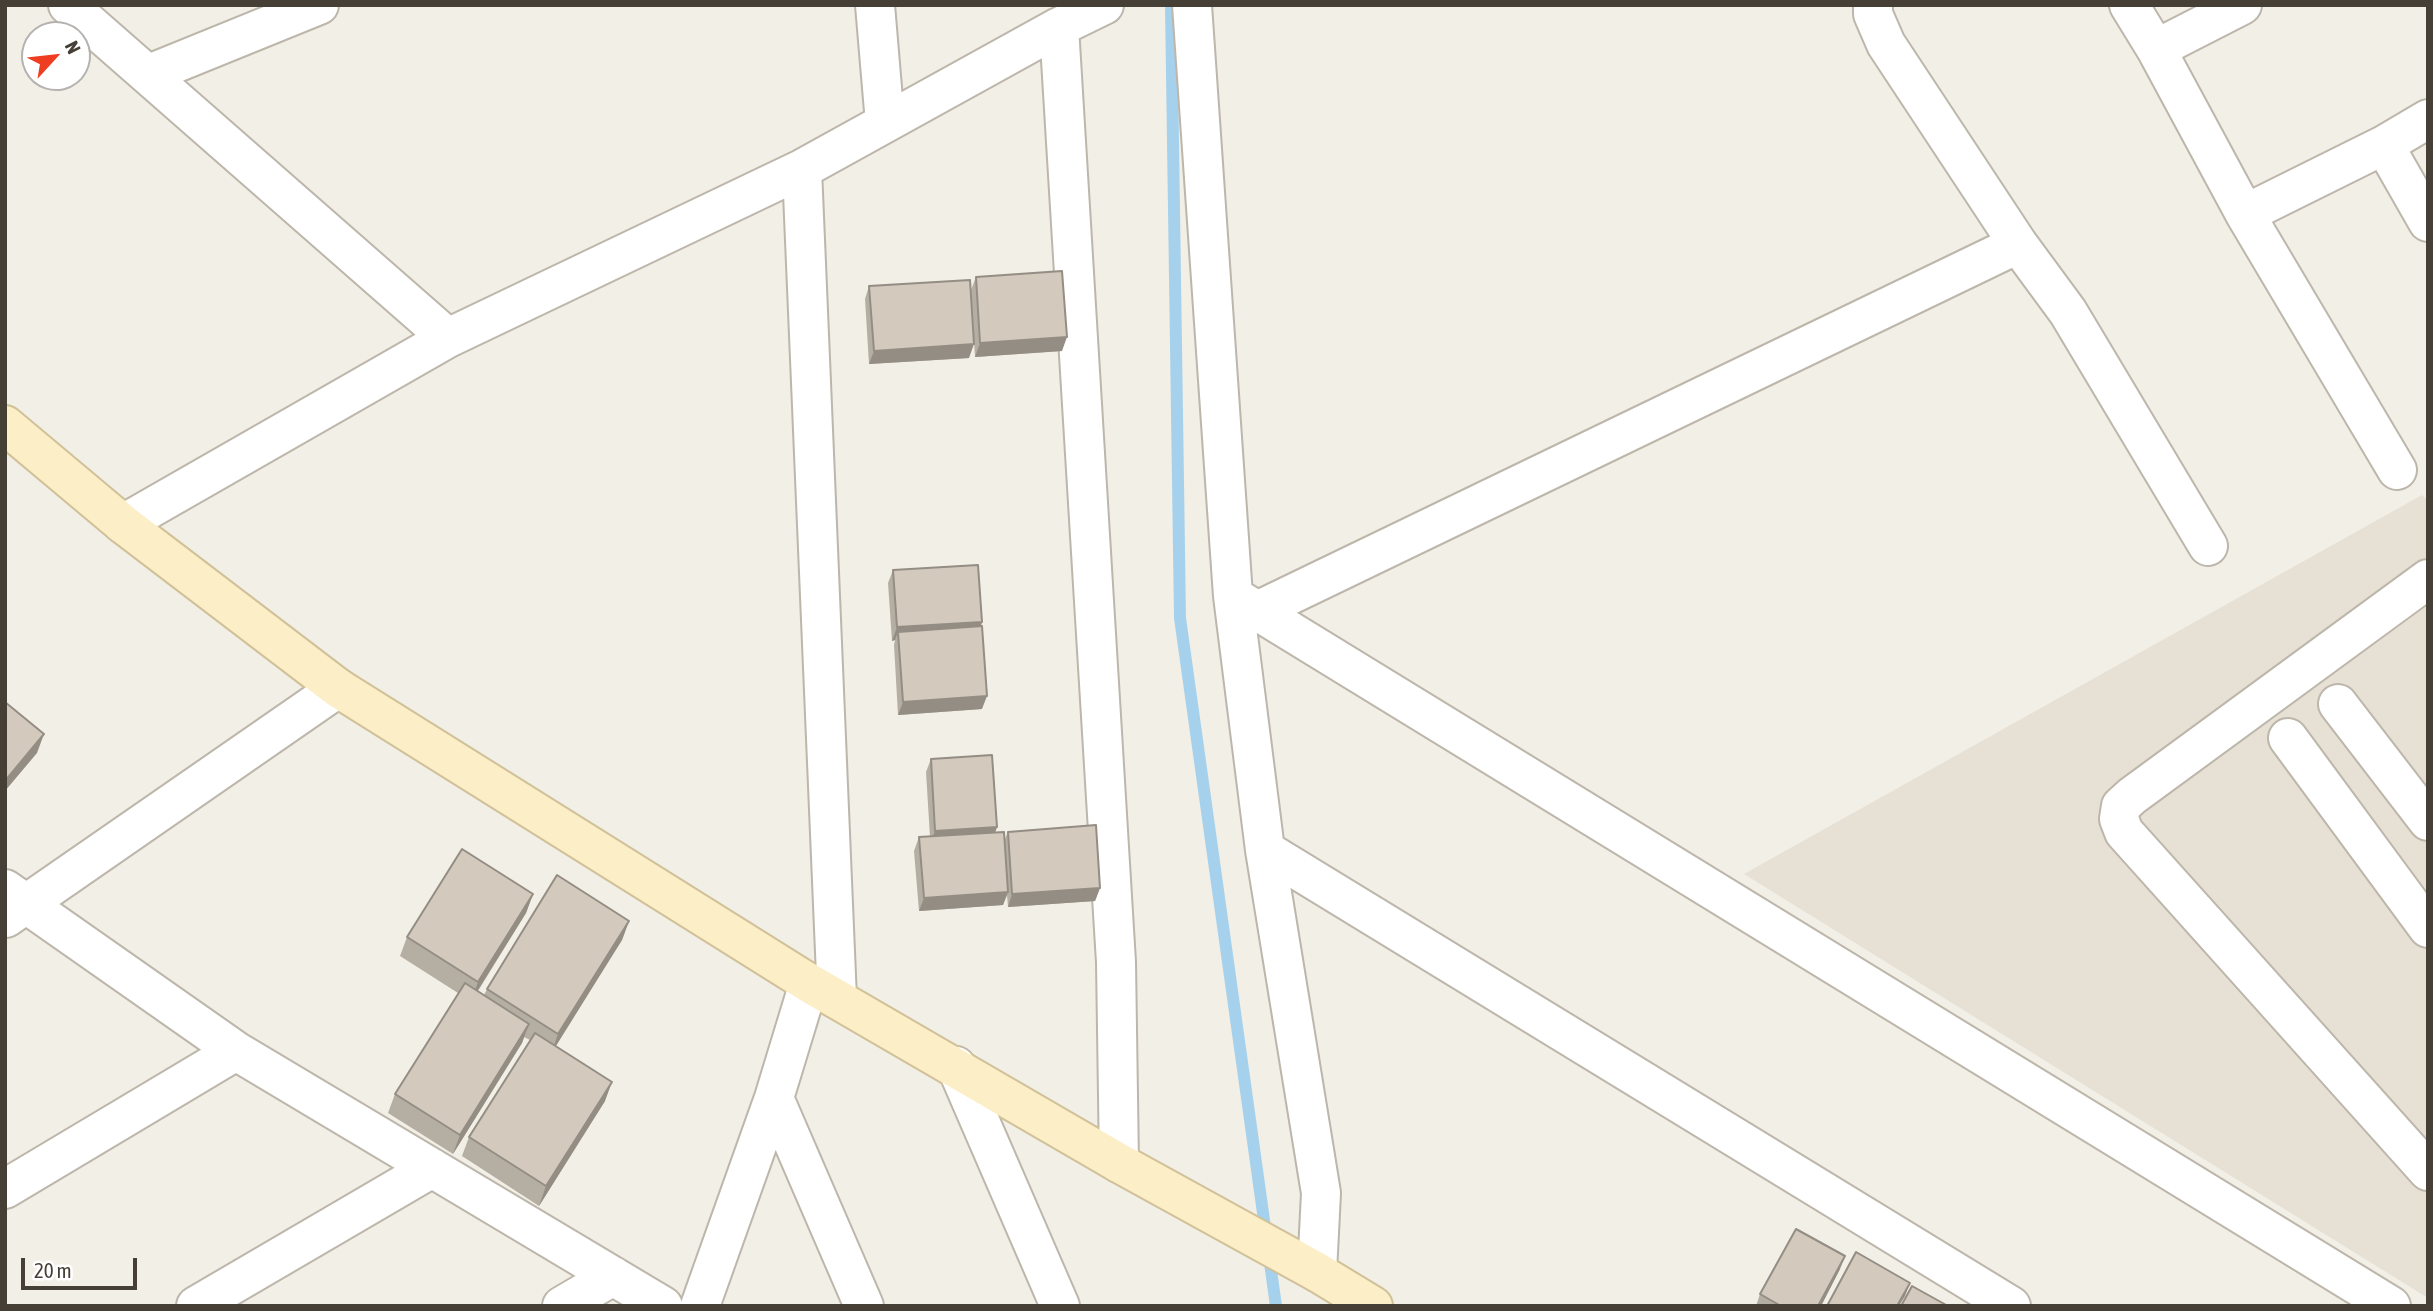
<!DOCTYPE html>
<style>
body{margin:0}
#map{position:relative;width:2433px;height:1311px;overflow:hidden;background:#f2efe7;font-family:"Asap Condensed",sans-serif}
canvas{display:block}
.frame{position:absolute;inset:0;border:7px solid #453f36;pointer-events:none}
.north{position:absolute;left:21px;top:21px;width:70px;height:70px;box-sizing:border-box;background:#fff;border:2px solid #b5b2af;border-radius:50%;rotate:63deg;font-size:19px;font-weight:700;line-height:28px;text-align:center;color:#453f36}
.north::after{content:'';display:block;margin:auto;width:24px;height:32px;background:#ef3d21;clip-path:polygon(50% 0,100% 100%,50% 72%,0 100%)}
.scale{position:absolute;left:21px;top:1258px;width:116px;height:32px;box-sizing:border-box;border:4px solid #453f36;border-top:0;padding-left:9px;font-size:21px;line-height:24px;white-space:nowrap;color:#453f36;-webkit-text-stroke:5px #fff;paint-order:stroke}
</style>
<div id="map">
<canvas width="2433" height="1311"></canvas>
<div class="frame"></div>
<div class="north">N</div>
<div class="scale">20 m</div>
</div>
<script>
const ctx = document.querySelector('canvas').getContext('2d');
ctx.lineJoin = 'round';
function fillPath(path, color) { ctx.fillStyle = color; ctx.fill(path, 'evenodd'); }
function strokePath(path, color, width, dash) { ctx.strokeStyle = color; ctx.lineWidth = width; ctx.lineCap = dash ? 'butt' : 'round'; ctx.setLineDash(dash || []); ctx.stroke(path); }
const residential = new Path2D(`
 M2422,495l6,6v797l-684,-424z`);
const stream = new Path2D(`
 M1171,5l9,613 96,688`);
const street = new Path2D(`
 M68,5l380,333
 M875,5l10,118
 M1104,5l-45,22 57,935 3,201
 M1192,5l41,591 32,254 56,343 -4,79
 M1873,5v9l13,30 132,200 50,68 140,234
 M2129,5l27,44 89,165 139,-69 44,77
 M2156,49l86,-44
 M149,74l170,-69
 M2384,145l44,-26
 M802,169l35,830
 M2245,214l152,256
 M123,524l325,-186 354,-169 257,-142
 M2428,579l-296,217 -11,10 -2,13 5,13 304,339
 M1233,596l1158,710
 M1257,611l761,-367
 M2338,704l90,117
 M2288,738l140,190
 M1265,850l746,456
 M5,889l231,162 427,255
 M6,918l332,-230
 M956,1066l104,240
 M774,1098l90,208
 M5,1189l231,-138
 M196,1306l236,-138
 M562,1306l51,-30
 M700,1306l74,-208 35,-115`);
const secondary = new Path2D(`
 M5,425l118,99 215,164 471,295 310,180 198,109 56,34`);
const wall = new Path2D(`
 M976,277l86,74 -87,6 -4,-67z
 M869,286l100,72 -100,6 -4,-65z
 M893,570l89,52 -1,4 1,83 -84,6 -4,-70 1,-5 -3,1 -4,-58z
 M931,759l66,68 -2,6 9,8 4,-9 92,56 -5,13 -87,6 -1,-12 -4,10 -84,6 -5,-60 5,-14h11l-4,-65z
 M533,894l-7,19 -48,78 6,4 3,-6 142,-68 -7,19 -67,106 50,55 -66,105 -77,-50 7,-19 61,-97 -6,-3 -2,6 -69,111 -65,-41 7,-19 63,-101 -58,-37 7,-19z
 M1840,1269l-19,37h-65l4,-12z`);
const shadedWall = new Path2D(`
 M1067,337l-5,14 -87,6 5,-14z
 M974,344l-5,14 -100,6 5,-13z
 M982,622l-4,13 -80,-3 -3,8 -3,1 5,-14z
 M987,696l-5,13 -84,6 5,-13z
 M44,734l-7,19 -32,38v-10z
 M997,827l-5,13 -62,4 5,-13z
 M1100,888l-5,13 -87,6 4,-13z
 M1008,892l-5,13 -84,6 5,-13z
 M533,894l-7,19 -55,88 7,-19z
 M629,921l-7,19 -71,114 7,-20z
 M529,1024l-7,19 -69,111 7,-19z
 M612,1082l-7,19 -66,105 7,-20z
 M1845,1256l-5,13 -19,37h-3z
 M1910,1283l-5,13 -6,10h-2z`);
const building = new Path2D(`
 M1062,271l5,66 -87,6 -4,-66z
 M970,280l4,64 -100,7 -5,-65z
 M978,565l4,57 -85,5 -4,-57z
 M982,626l5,70 -84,6 -5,-70z
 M5,702l39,32 -39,47z
 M992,755l5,72 -62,4 -4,-72z
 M1096,825l4,63 -88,6 -4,-62z
 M1004,832l4,60 -84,6 -5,-61z
 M462,849l71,45 -55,88 -71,-45z
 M557,875l72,46 -71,113 -71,-45z
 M465,983l64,41 -69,111 -65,-41z
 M535,1033l77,49 -66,104 -77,-49z
 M1796,1229l49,27 -27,50h-37l-21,-12z
 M1856,1252l54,31 -13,23h-70z
 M1912,1286l36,20h-47z`);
fillPath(residential, '#e6e0d5');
strokePath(stream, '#a6d1ec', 12);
strokePath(street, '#bdb6aa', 42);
strokePath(secondary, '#d0c198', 42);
strokePath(street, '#fff', 38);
strokePath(secondary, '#fceec7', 38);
fillPath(wall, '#b5aea3');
fillPath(shadedWall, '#948d84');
fillPath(building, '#d3cabd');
strokePath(building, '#948d84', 2);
</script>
